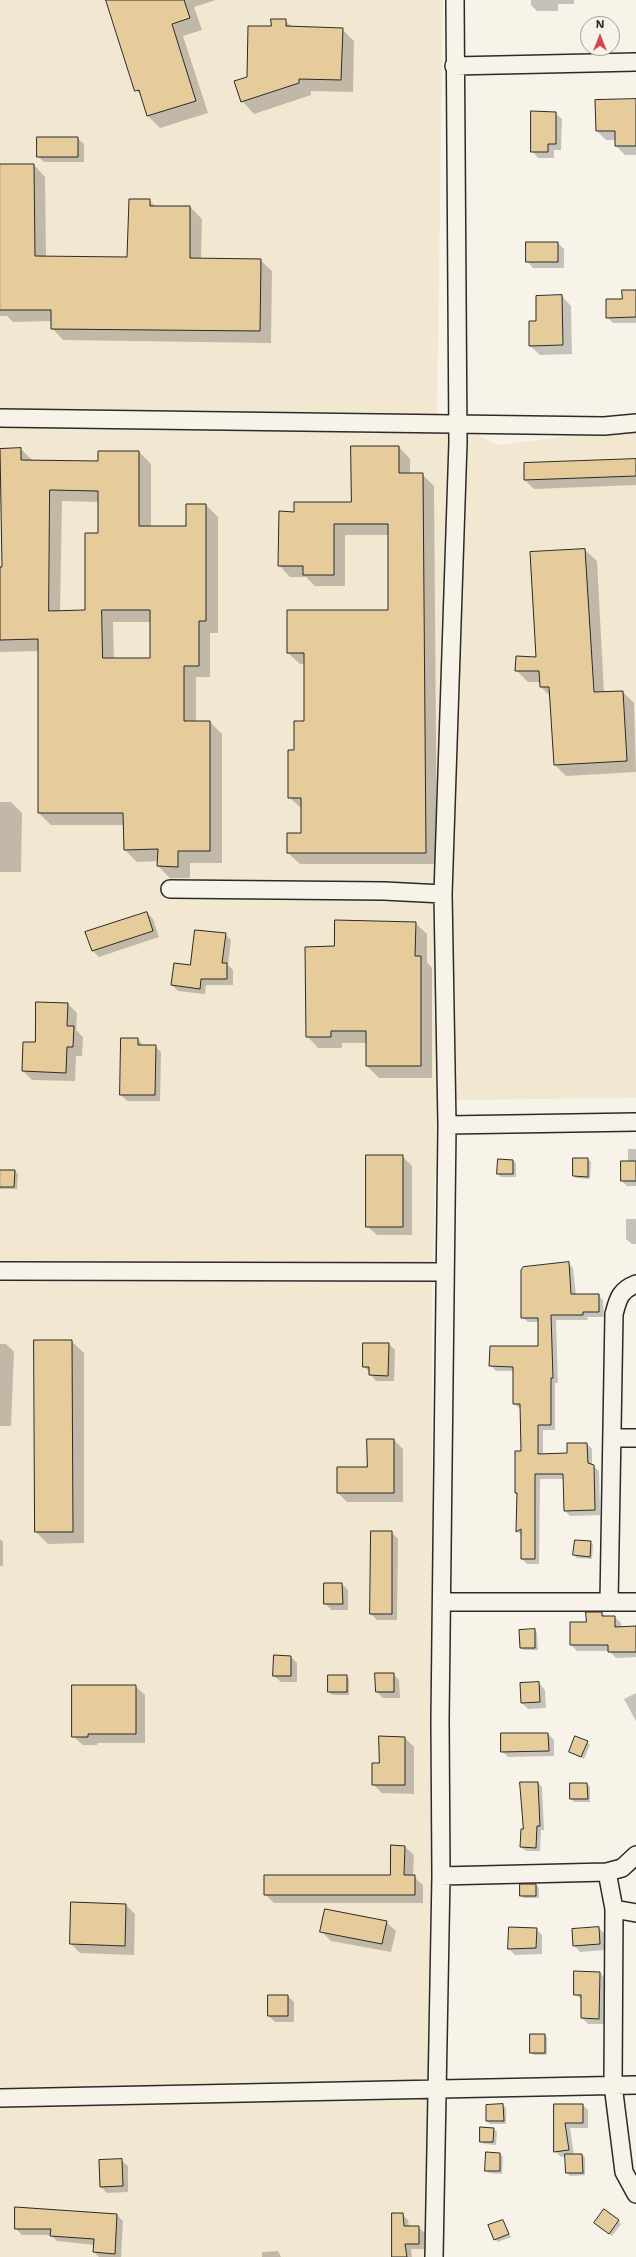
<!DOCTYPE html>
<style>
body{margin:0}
#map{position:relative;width:636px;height:2257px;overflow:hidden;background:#f7f3e8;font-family:"Shantell Sans",sans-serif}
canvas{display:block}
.north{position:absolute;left:580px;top:16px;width:40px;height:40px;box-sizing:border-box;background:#f7f3e8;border:1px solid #a5a39c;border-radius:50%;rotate:0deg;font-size:11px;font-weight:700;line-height:16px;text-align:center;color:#2b2b2b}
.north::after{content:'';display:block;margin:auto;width:14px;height:18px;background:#d1495b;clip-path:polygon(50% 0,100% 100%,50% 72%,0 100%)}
</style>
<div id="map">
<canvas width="636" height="2257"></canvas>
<div class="north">N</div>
</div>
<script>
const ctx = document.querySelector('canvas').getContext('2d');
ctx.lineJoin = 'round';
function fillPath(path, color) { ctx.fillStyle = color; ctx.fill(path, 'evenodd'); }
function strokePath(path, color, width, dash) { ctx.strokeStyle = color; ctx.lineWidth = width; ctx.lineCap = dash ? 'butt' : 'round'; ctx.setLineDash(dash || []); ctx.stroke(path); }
const built = new Path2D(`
 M0,0h443l-6,412 60,33 139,-17v670l-199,2 -5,205v952h-432z`);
const shadow = new Path2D(`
 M108,0h108l-22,7 8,23 -19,6 25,77 -48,15 -12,-12 -6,-20 -6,-6z
 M531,0h43v4h-16v7h-21l-6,-6z
 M285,20l8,8 49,1 12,12 -1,51 -42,-1v4l-57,19 -12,-13 5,-23 25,-51z
 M636,100v55h-11l-9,-9v-6h-10l-9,-9z
 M555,113l7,6 -1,31h-7v8h-16l-6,-7z
 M77,138l7,6v18h-40l-6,-6z
 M0,165h34l11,12 1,80 82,1 21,-58 7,7h34l12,12 -1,40 59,1 12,11 -1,72 -208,-3 -11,-12v-7l-39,1 -6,-6h-7z
 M527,243h31l6,6v19h-31l-6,-7z
 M636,291v32h-23l-6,-6 16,-17z
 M562,296l9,10 1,48 -32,1 -10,-9 7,-24z
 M399,447l11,12v15h12l12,12 3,378h-137l-12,-11 14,-19v-25l-13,-12 6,-46 10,-29v-58h-5l-12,-11 101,-42v-76h-44v51h-30l-9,-9h-16l-11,-12 15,-52 58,-10z
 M21,449l12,12 66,1 40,-10 12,12v63h36l19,-22 12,12v116h-8v44h-14v45h14l12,12v129h-32v15h-20l-12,-12v-5l-21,1 -12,-12 -1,-25h-73l-12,-12v-162l-39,1v-84h3l-3,-118zM62,501l37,1v32l-13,77 -26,1zM113,622h38v37h-37z
 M636,460v25l-102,4 -9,-9z
 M585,550l12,11 7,132 19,-1 11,11 2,69 -70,4 -11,-11 -4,-68 -10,-10 -1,-5h-12l-12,-12 22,-12 -7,-105z
 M0,802h11l11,11 -1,59h-21z
 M147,913l6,6 6,18 -60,20 -6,-6 -6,-18z
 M415,923l12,11v28l5,6v110h-53l-12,-12v-23h-25v5h-24l-11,-12 28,-89z
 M225,934l6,6 -3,25 5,5v15h-27l-1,9 -27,-3 -6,-6z
 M68,1004l9,9 -1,17 7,7 -1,19h-6l-1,25 -43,-1 -9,-9 13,-28z
 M138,1039l6,7h11l6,6 -1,49h-33l-6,-6z
 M628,1149h8v37h-9l-5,-5v-19h6z
 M402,1156l10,10v69h-35l-10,-9z
 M588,1159l3,3 -1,17 -14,-1 -2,-2z
 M513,1161l3,2v14h-15l-3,-3z
 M0,1171h15l3,3 -1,15h-17z
 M626,1219h10v25h-4l-6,-5z
 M568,1263l5,5 3,27h22l5,5 1,17h-17l1,3h-32l2,63h-3v47h-12v25l25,-1 19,-10 5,5v16l7,6 1,44 -30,1 -5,-5 -1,-32h-24l-1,85h-12l-5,-5v-23l-5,-5 1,-36 -2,-2 6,-41 -1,-43 -7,-5v-33h-18l-6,-6 49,-18v-25h-11l-6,-5z
 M71,1341l13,12v190l-36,1 -12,-12z
 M0,1344h6l8,8 -3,74h-11z
 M389,1344l6,6 -1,31h-18l-12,-15z
 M394,1440l9,9v53h-56l-9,-9 30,-25z
 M391,1532l7,7 -1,81h-20l-6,-6z
 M0,1539l3,3v24h-3z
 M590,1542l3,3 -1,14 -15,-1 -3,-3z
 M342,1584l6,6v20h-17l-6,-7z
 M602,1613l4,4h9l6,6v4h15v30l-20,1 -7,-7h-32l-6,-6 16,-22z
 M535,1630l2,3 1,17h-14l-3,-2z
 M275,1656l16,1 6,6v19h-16l-7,-6z
 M393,1674l6,6 1,18h-17l-6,-6z
 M329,1676h17l3,3v16h-17l-3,-3z
 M539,1683l6,7 1,18 -18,1 -6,-6z
 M135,1686l10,9v48h-48v2h-14l-10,-9z
 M636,1693v28l-12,-22z
 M548,1734l6,6v16l-46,1 -6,-6z
 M405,1738l9,9v47l-32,-1 -9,-9 7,-20z
 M587,1742l3,3 -6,14 -14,-7z
 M538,1783l4,4 2,43h-3l-1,21h-14l-5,-4 3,-17z
 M587,1784l3,3v15h-16l-3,-3z
 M405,1847l9,8 -1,21 10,9v18h-149l-9,-9 126,-18z
 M536,1885l3,3v10h-15l-3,-3z
 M126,1905l9,9 -1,41 -54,-2 -9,-9z
 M386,1922l10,9 -5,21 -60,-11 -9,-9z
 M599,1928l6,6 1,16 -26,2 -6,-7z
 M536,1929l6,6v19l-27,1 -6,-6z
 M600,1973l5,5v46h-17l-6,-6v-18l-7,-6z
 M288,1996l6,6v20h-19l-6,-6z
 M545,2035l2,3v17h-13l-3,-3z
 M503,2105l3,3v16h-16l-3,-3z
 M555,2105h28l5,5v18h-18l4,27h8l3,2v18l-15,1 -3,-3 -1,-17 -5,1 -6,-6z
 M494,2129l3,3 -1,13 -12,-1 -3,-3z
 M500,2154l3,3 -1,17 -13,-1 -3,-3z
 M121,2160l7,6v26l-21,1 -6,-6z
 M402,2214l6,6 1,7h9l7,6 -1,16h-13l1,8h-22h3z
 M117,2215l6,6 -2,36h-22l-5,-5 1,-7 -38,-4 -6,-6h-29l-6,-6z
 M503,2221l8,16 -13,5 -3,-3z
 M618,2221l3,3 -9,12 -14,-10z
 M278,2251l3,6h-19v-5z`);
const building = new Path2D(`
 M106,0h78l6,18 -18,6 24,77 -49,15 -8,-26 -4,1z
 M271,19h15v7l57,2 -2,52 -42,-1v4l-58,19 -7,-21 13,-4 1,-51h23z
 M636,99v47h-21v-15h-19l-1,-31z
 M531,111l25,1v32h-8v8h-17z
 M37,137h41v20h-41z
 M0,164h34l1,92 92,1 2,-58h21v7h40v52l71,1 -1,72 -209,-2v-19h-51z
 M526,242h32v20h-32z
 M622,290h14v27l-30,1v-19h16z
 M562,295l1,50 -34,1v-25h7v-25z
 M351,446h48v27h24l3,380h-139v-20h14v-35h-13v-48h6v-29h10v-68h-17v-43h101v-86h-54v51h-31v-9h-25l1,-55 15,1v-10h57z
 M21,448v12l77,1v-10h41v75h47v-22h20v117h-7v45h-15v55h26v130h-32v16l-21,-1 1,-17 -34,1 -1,-37h-85v-174l-38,1v-73h2l-2,-118zM50,490l48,1v42h-13v77l-36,1zM102,610h48v48h-47z
 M636,459v17l-112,4v-17z
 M585,549l9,143 29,-1 4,70 -73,4 -5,-78h-9l-1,-16h-24l1,-15 20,1 -6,-105z
 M147,912l6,19 -61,20 -7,-19z
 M335,920l81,2 -1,34h6v110h-55v-35h-35v6h-25l-1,-90 29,-1z
 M195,930l31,3 -4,30h5v16h-26l-1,10 -29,-4 3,-22 16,2z
 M36,1002l32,1 -1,23h7l-1,21h-6l-1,26 -44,-2 1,-29h12z
 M121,1038h17v7h18l-1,50h-35z
 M366,1155h37v72h-37z
 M573,1158h15v19l-15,-1z
 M498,1159l15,1v14h-16z
 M621,1161h15v20h-15z
 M0,1170h15l-1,17h-14z
 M569,1262l2,32h28v18h-16v3h-32l2,63h-2v47h-13v29l29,-1v-10h20l1,20 6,2 1,45 -31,1 -1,-37h-28v85h-14v-30l-5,3 1,-39h-2v-42h6l-1,-47h-7v-37l-24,-1 1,-20h48v-28h-17v-48l2,-3z
 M34,1340h38l1,192h-38z
 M363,1343h26l-1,33 -19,-1v-8h-6z
 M367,1439h27v54h-57v-26h30z
 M371,1531h21v83h-22z
 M575,1540l16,1 -1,16 -17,-2z
 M324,1583h18l1,21h-19z
 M586,1612h16v4h13v11l21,-1v26h-28v-7h-38v-23h16z
 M535,1629v19h-15l-1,-18z
 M274,1655l17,1v20h-18z
 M375,1673h19v19h-18z
 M328,1675h19v17h-19z
 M539,1682l1,20 -19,1 -1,-20z
 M72,1685h64v49h-48v3h-16z
 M501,1733h47l1,18 -48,1z
 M379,1736l26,1v48h-33v-22h7z
 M575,1736l13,5 -7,16 -12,-5z
 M520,1782h18l2,44h-3l-1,22 -16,-1 1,-18h2z
 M570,1783h17l1,16h-18z
 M391,1845l14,1 -1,29h11v20h-151v-20h126z
 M520,1884h16v12h-16z
 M71,1902l55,2 -1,42 -55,-2z
 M325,1909l62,12 -5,23 -62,-12z
 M509,1927l28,1 -1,20 -28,1z
 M599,1927l1,17 -27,2 -1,-17z
 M574,1971l26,1 -1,47 -18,-1v-23h-7z
 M268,1995h20v21h-20z
 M530,2034h15v19h-15z
 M503,2104l1,17h-18v-16z
 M554,2104h29v19h-18l4,27 -15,2z
 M480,2127l14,1 -1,14h-13z
 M486,2152l14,1v18h-15z
 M565,2154h17l1,19h-17z
 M122,2159l1,27 -23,1 -1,-27z
 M15,2207l102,7 -2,40 -22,-2 1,-13 -44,-3 1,-7h-36z
 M604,2209l15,11 -10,14 -15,-11z
 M392,2213h11l1,13h15v18h-14l2,13h-15z
 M503,2220l6,14 -15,6 -6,-15z`);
const minor = new Path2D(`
 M454,66l182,-4
 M0,418l604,8 32,-3
 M170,889l214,2 59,3
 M447,1125l189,-3
 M0,1271l445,1
 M612,1438h24
 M442,1602h194
 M609,1602l5,-288c4,-15 6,-24 22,-30
 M607,1872l7,37 22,4
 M441,1876l166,-4 15,-4 14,-13
 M614,1909l-1,176 11,87 12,22
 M0,2098l636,-13
 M434,2257l7,-381 -1,-156 7,-595 -4,-231 15,-452 -3,-442`);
fillPath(built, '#f2e7d1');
fillPath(shadow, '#0003');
fillPath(building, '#e6cc9b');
strokePath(building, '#2b2b2b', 1);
strokePath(minor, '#2b2b2b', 20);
strokePath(minor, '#f7f3e8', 17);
</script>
